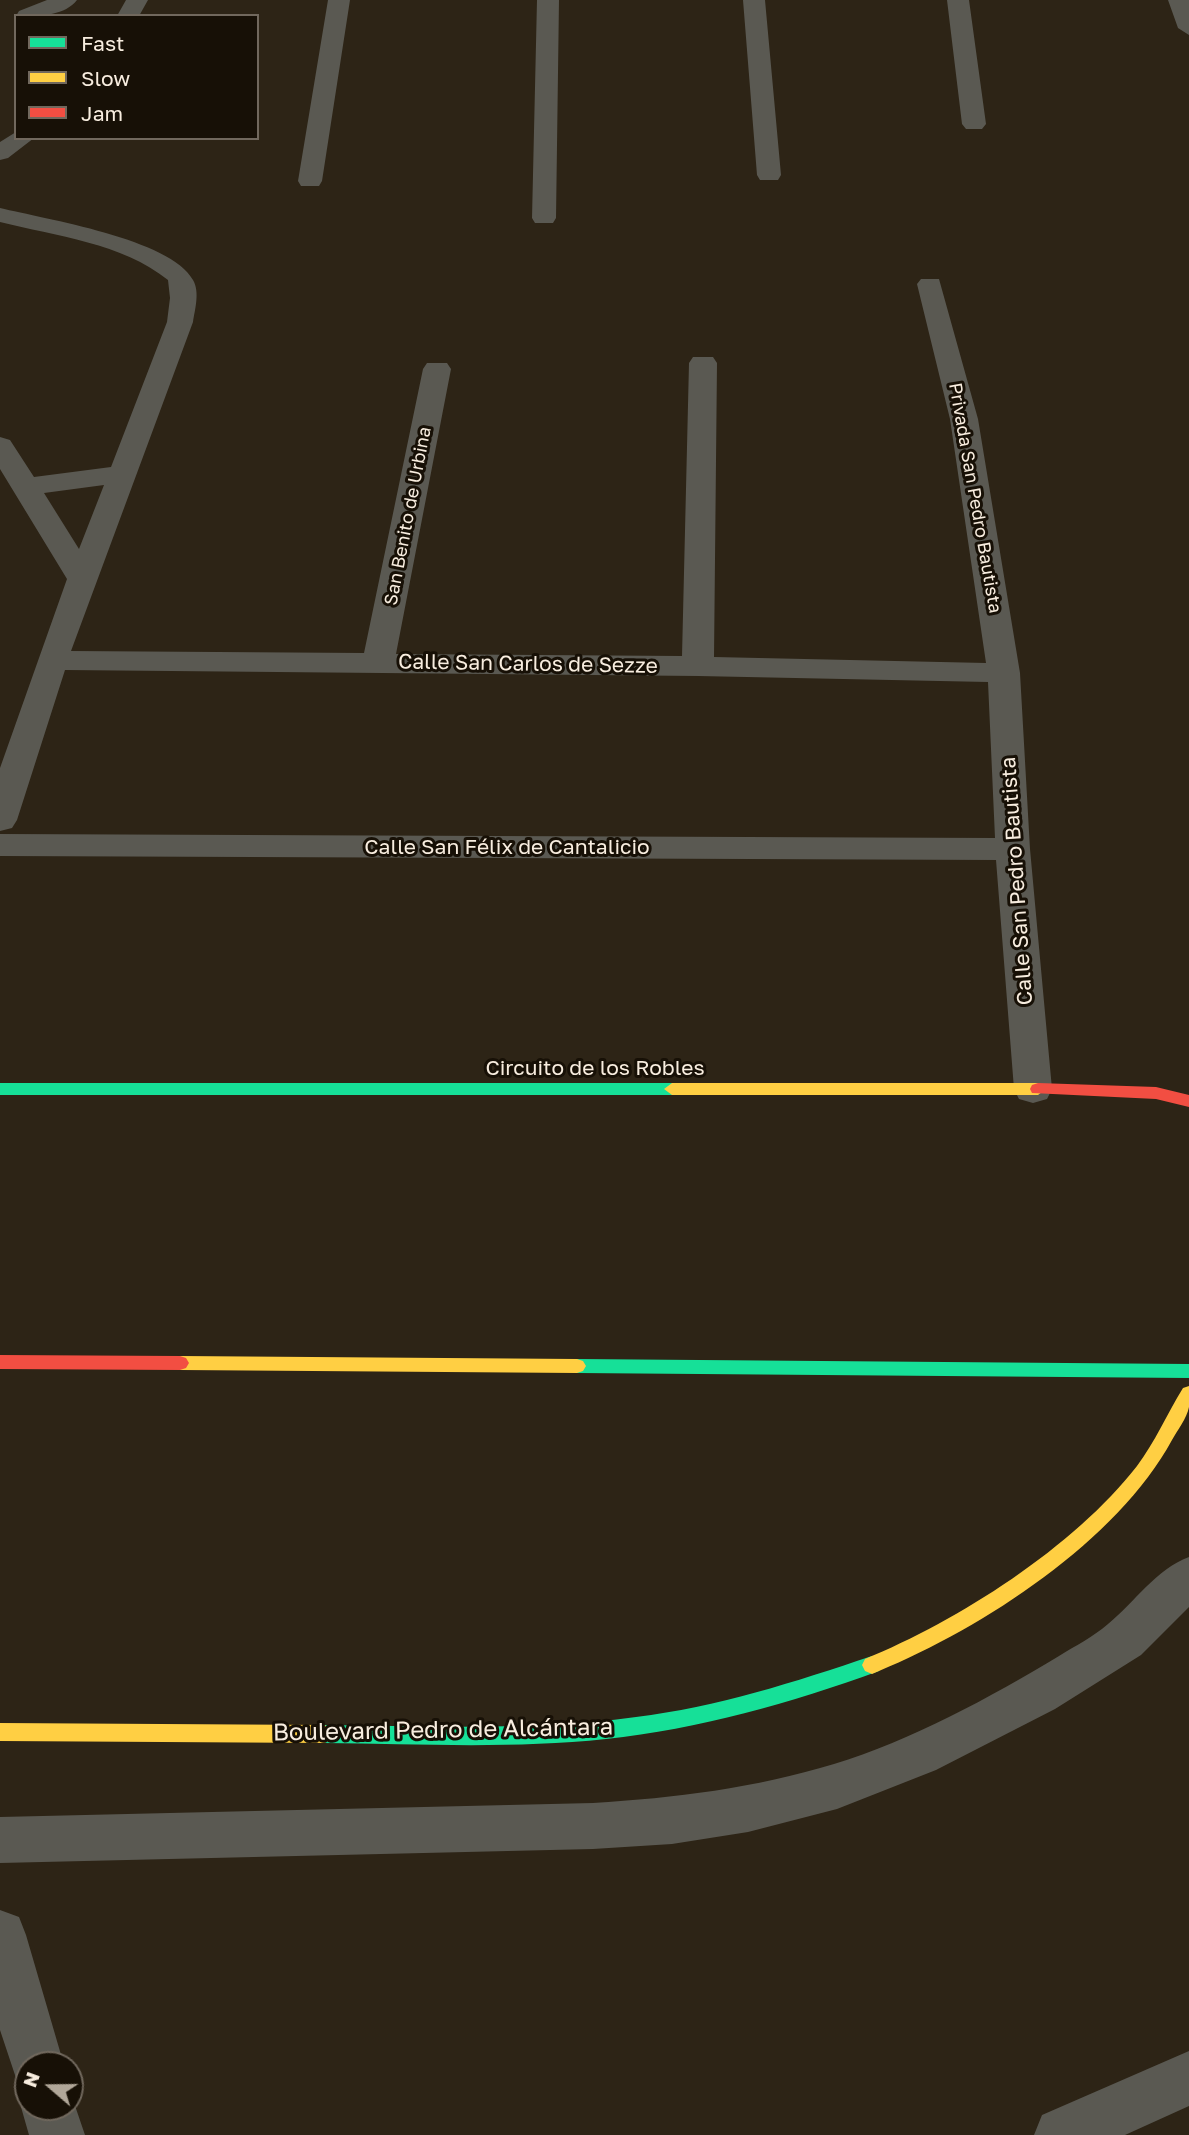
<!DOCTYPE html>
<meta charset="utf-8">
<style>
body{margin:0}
#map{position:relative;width:1189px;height:2135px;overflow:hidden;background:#2d2416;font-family:"Golos Text",sans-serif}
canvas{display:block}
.legend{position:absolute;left:14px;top:14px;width:245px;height:126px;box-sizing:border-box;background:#171006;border:2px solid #71685d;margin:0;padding:9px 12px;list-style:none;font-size:21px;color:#f8eddf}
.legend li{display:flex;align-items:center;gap:14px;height:35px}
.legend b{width:35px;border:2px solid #71685d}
.north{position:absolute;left:14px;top:2051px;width:70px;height:70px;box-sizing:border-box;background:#171006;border:2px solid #71685d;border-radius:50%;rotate:290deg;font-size:19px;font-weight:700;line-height:28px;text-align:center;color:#f8eddf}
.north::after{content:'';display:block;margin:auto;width:24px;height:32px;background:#b1a799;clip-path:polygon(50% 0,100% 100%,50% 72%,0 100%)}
</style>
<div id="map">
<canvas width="1189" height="2135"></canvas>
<ul class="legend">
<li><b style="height:9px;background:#16e098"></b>Fast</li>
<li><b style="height:9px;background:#ffcf43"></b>Slow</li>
<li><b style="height:9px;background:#f24e42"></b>Jam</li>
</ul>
<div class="north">N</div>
</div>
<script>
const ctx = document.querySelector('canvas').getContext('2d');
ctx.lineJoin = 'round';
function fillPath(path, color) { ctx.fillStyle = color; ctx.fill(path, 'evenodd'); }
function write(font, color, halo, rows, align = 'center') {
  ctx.font = font + ' "Golos Text",sans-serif'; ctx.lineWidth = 6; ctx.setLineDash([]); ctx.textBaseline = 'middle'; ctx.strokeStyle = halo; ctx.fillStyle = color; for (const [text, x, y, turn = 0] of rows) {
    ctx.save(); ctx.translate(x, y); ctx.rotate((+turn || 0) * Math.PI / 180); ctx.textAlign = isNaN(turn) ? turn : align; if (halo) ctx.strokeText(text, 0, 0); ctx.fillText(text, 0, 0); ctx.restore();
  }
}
const street = new Path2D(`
 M47,0h30c-13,17 -41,16 -61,16l3,-5z
 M126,0h22l-9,16h-22z
 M328,0h22l-28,181 -3,5h-18l-3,-5z
 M537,0h22l-3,218 -3,5h-18l-3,-5z
 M743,0h22l16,175 -3,5h-18l-3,-5z
 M947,0h22l17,124 -4,5h-16l-4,-5z
 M1168,0h21v35l-11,-7z
 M16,132v6h18l-26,20 -8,2v-18z
 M0,208c45,11 171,31 193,72 7,12 2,29 0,42l-122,329 293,2 59,-284 4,-6h20l4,6 -55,285 286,2 7,-293 4,-6h20l4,6 -3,294 272,6 -36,-244 -33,-135 4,-5h18l39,140 42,254 10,176 22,240 -5,10 -14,4 -14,-4 -5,-10 -18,-229 -996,-4v-22l995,4 -7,-156 -290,-6 -633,-6 -48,150 -5,8 -12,3v-63l67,-189 -67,-110v-32l10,3 24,37 77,-10 56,-145 3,-24 -2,-18c-46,-37 -112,-44 -168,-58zM104,485l-25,64 -35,-56z
 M1189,1557v50l-48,48 -86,54 -119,61 -99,39 -89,23 -76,12 -79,5 -593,14v-46l593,-14c82,-5 162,-15 241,-39 76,-23 157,-67 225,-108 16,-10 34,-19 49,-32 27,-22 48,-55 81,-67z
 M0,1910l19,7 7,18 38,130h-36v23l-10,-4 -18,-54z
 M1189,2051v55l-64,29h-91l8,-20z
 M28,2091v16h42v-16l15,44h-56l-8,-28z`);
const fast = new Path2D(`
 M0,1083h672l8,6 -8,6h-672z
 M577,1359l612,5v14l-612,-5 -6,-2 -3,-5 3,-5z
 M872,1656l7,3 3,6 -3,6c-88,32 -180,58 -273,68 -94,10 -188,5 -282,4l-7,-3 -3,-6 3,-6 7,-3c104,1 209,6 312,-8 81,-10 159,-35 236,-61z`);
const slow = new Path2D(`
 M672,1083h366l8,6 -8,6h-366l-8,-6z
 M180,1356l397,3 6,2 3,5 -3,5 -6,2 -397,-3 -6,-2 -3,-5 3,-5z
 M1189,1386c0,7 0,15 0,21 -2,11 -12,24 -17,33 -55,101 -189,188 -293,231l-7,3 -7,-3 -3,-6 3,-6c93,-38 209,-112 272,-193 18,-24 30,-52 46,-78z
 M0,1723l324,2 7,3 3,6 -3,6 -7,3 -324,-2z`);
const jam = new Path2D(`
 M1038,1083l118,4 33,8v12l-33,-8 -124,-6 -2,-4 2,-4z
 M0,1355l180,1 6,2 3,5 -3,5 -6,2 -180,-1z`);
const farStreetnames = [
 ["Privada San Pedro Bautista",975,498,80],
 ["San Benito de Urbina",408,516,-79]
];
const streetNames = [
 ["Calle San Carlos de Sezze",528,664,1],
 ["Calle San Félix de Cantalicio",507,847],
 ["Calle San Pedro Bautista",1017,881,-94],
 ["Circuito de los Robles",595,1068]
];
const nearStreetnames = [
 ["Boulevard Pedro de Alcántara",443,1730,-1]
];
fillPath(street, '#5a5952');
fillPath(fast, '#16e098');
fillPath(slow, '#ffcf43');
fillPath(jam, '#f24e42');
write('18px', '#f8eddf', '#171006', farStreetnames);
write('21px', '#f8eddf', '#171006', streetNames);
write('24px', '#f8eddf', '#171006', nearStreetnames);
</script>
